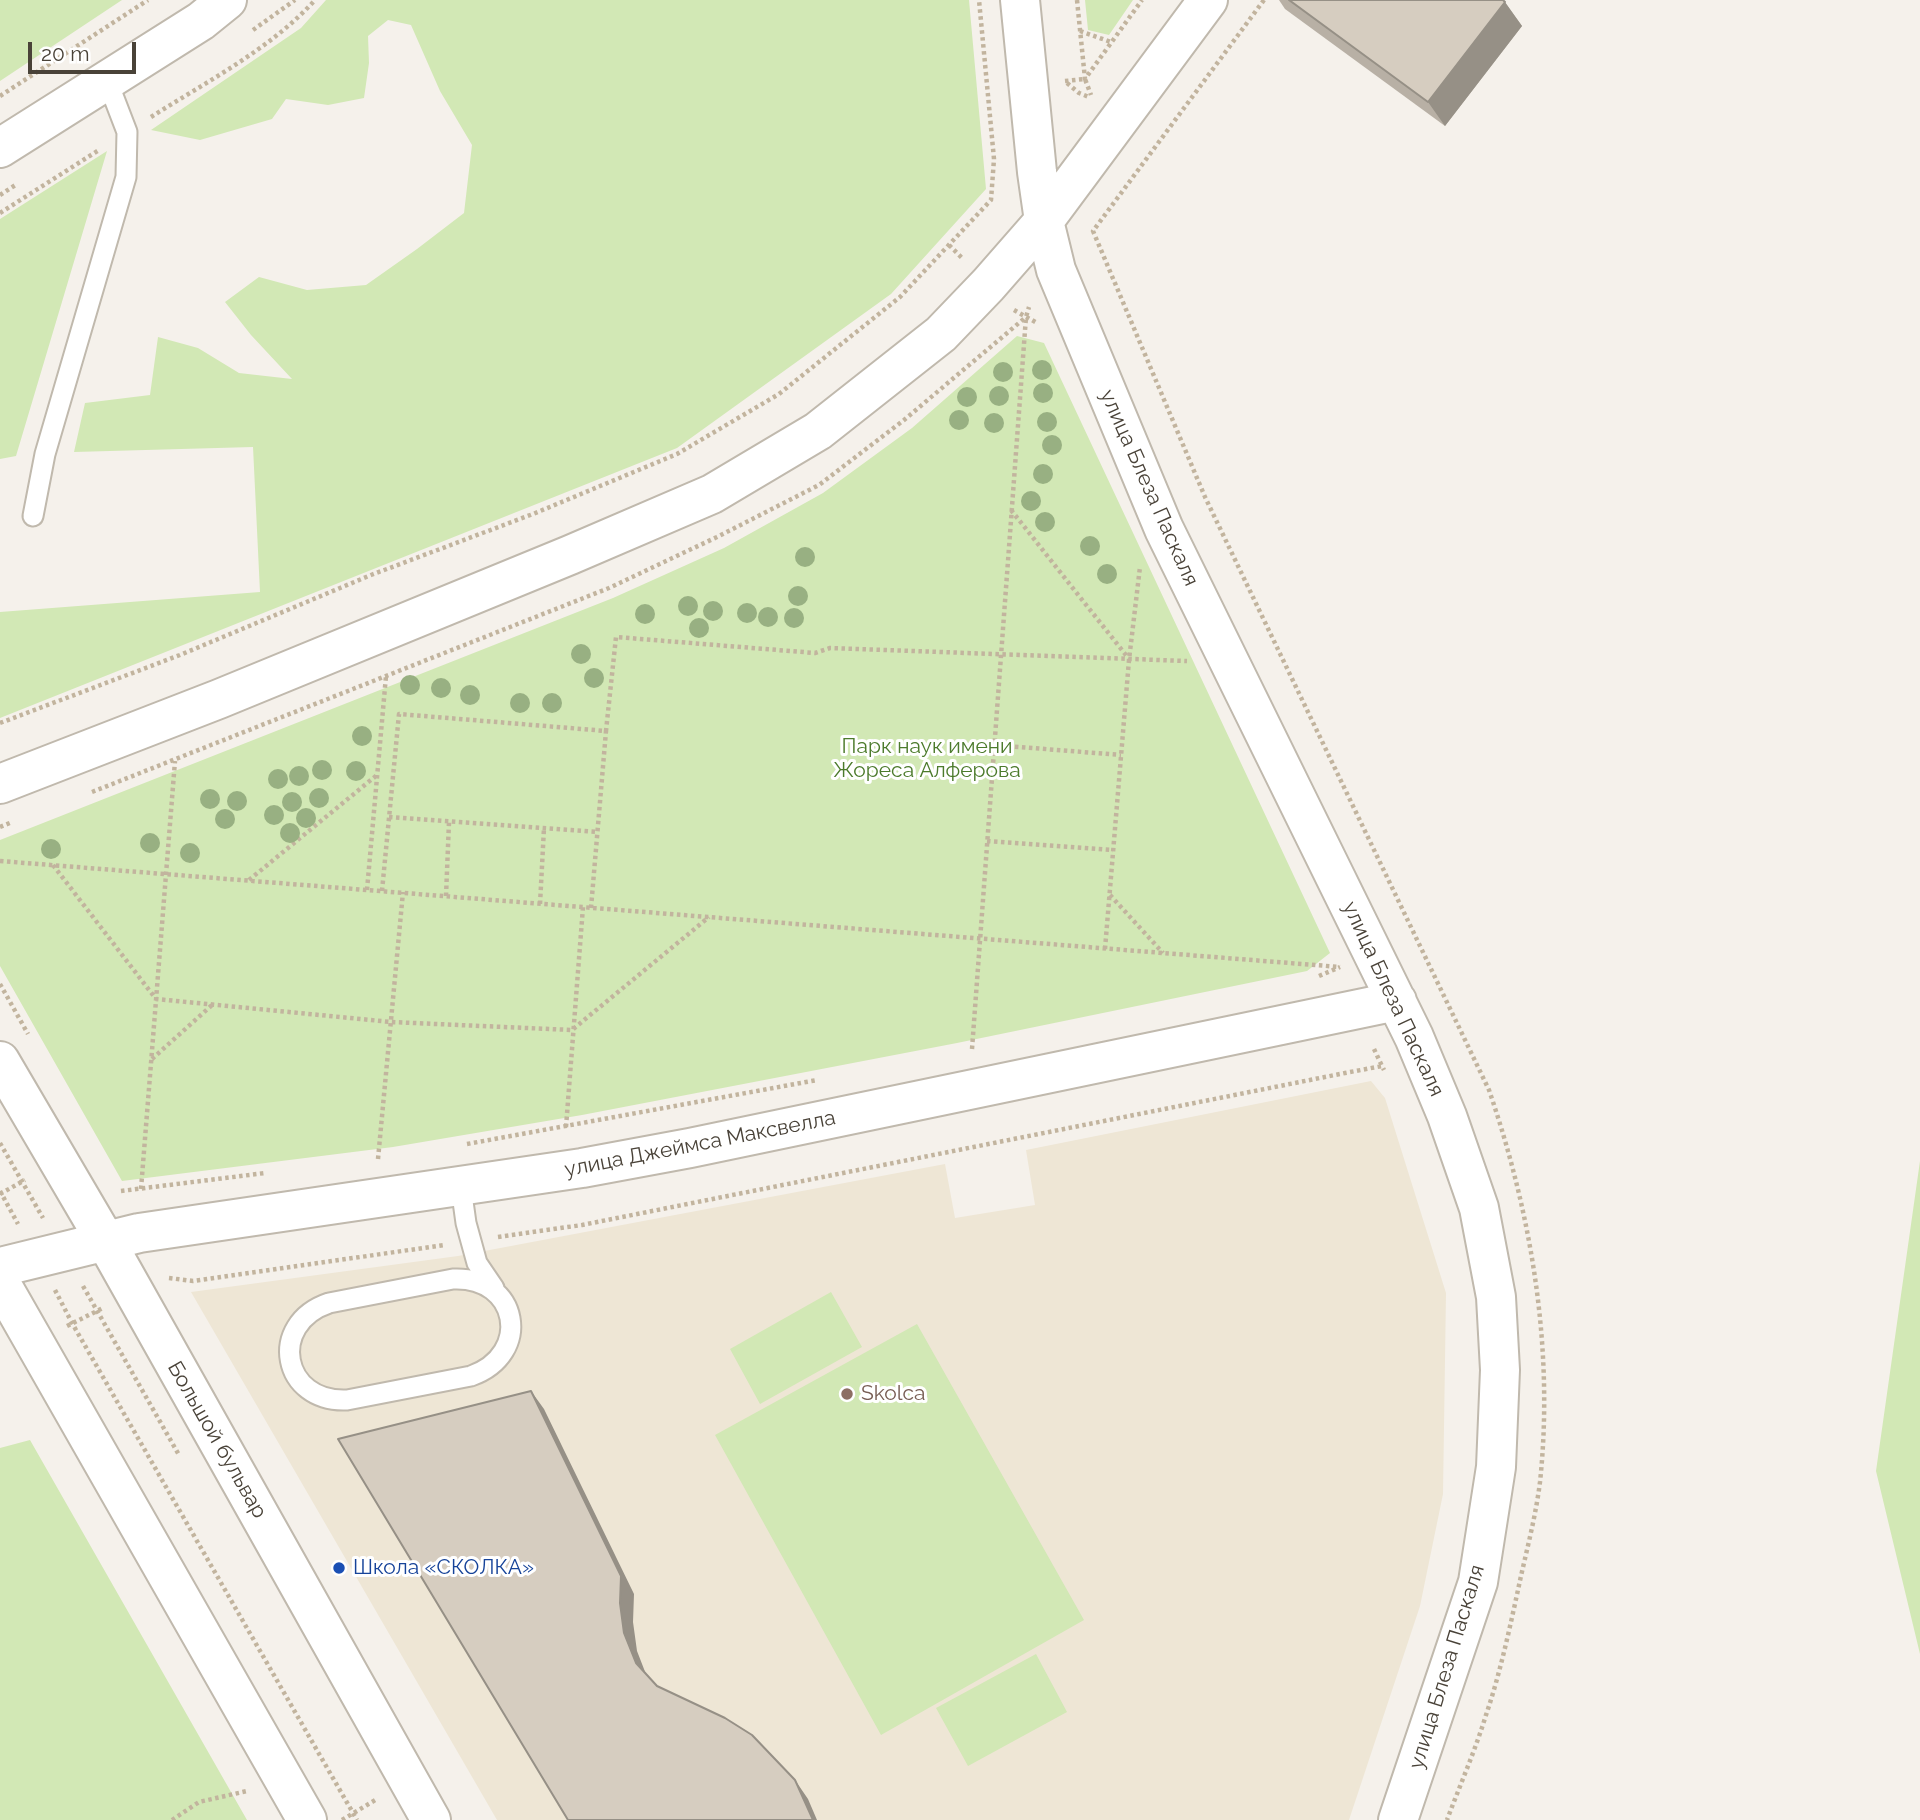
<!DOCTYPE html>
<meta charset="utf-8">
<style>
body{margin:0}
#map{position:relative;width:1920px;height:1820px;overflow:hidden;background:#f5f1eb;font-family:Raleway,sans-serif}
canvas{display:block}
.scale{position:absolute;left:28px;top:42px;width:108px;height:32px;box-sizing:border-box;border:4px solid #494238;border-top:0;padding-left:9px;font-size:21px;line-height:24px;white-space:nowrap;color:#494238;-webkit-text-stroke:5px #fff;paint-order:stroke}
</style>
<div id="map">
<canvas width="1920" height="1820"></canvas>
<div class="scale">20 m</div>
</div>
<script>
const ctx = document.querySelector('canvas').getContext('2d');
ctx.lineJoin = 'round';
function fillPath(path, color) { ctx.fillStyle = color; ctx.fill(path, 'evenodd'); }
function strokePath(path, color, width, dash) { ctx.strokeStyle = color; ctx.lineWidth = width; ctx.lineCap = dash ? 'butt' : 'round'; ctx.setLineDash(dash || []); ctx.stroke(path); }
function write(font, color, halo, rows, align = 'center') {
  ctx.font = font + ' Raleway,sans-serif'; ctx.lineWidth = 6; ctx.setLineDash([]); ctx.textBaseline = 'middle'; ctx.strokeStyle = halo; ctx.fillStyle = color; for (const [text, x, y, turn = 0] of rows) {
    ctx.save(); ctx.translate(x, y); ctx.rotate((+turn || 0) * Math.PI / 180); ctx.textAlign = isNaN(turn) ? turn : align; if (halo) ctx.strokeText(text, 0, 0); ctx.fillText(text, 0, 0); ctx.restore();
  }
}
const education = new Path2D(`
 M1371,1081l14,17 61,195 -3,201 -23,112 -71,214h-852l-306,-528 267,-36 487,-92 10,54 80,-13 -9,-55z`);
const green = new Path2D(`
 M0,0h122l-122,81z
 M326,0h643l17,189 -95,105 -214,154 -677,270v-106l260,-20 -7,-145 -179,5 11,-49 65,-8 8,-58 40,11 41,25 53,6 -41,-44 -26,-33 34,-25 48,13 59,-5 51,-36 47,-36 8,-68 -32,-54 -29,-66 -23,-5 -20,16 1,27 -5,35 -36,7 -42,-6 -14,20 -72,21 -49,-10 150,-102z
 M1085,0h48l-24,35 -21,-5z
 M107,151l-91,305 -16,3v-240z
 M1017,336l27,7 286,610 -23,18 -350,72 -375,72 -189,32 -271,34 -122,-215v-126l613,-242 111,-50 99,-55 89,-65z
 M1920,1161v493l-44,-183z
 M831,1292l31,55 -102,57 -30,-55z
 M917,1324l167,296 -203,115 -166,-300z
 M30,1440l217,380h-247v-372z
 M1036,1654l31,58 -99,54 -32,-58z`);
const path = new Path2D(`
 M1077,0l8,79 57,-79
 M1264,0l-171,231 112,266 284,593c43,126 65,260 51,392 -4,32 -12,63 -19,94 -10,46 -20,95 -35,139 -11,36 -26,70 -39,105
 M253,30l42,-30
 M1080,31l31,11
 M1065,81l20,-2 6,16
 M1067,83l12,10 10,4
 M0,96l148,-96
 M151,117c55,-35 121,-69 164,-117
 M0,195l17,-11
 M0,213l99,-63
 M949,245l14,14
 M1014,310l23,13
 M1011,510l118,149
 M0,723l180,-68 191,-80 162,-61 144,-60 102,-60 121,-97 91,-97 3,-41 -15,-159
 M994,745l127,10
 M92,792l517,-204 108,-51 102,-52 85,-65 122,-103
 M389,817l209,15
 M0,827l12,-5
 M987,841l126,9
 M0,861l1340,106
 M53,865l103,134 235,23 181,8 137,-113
 M249,880l128,-105
 M367,890l19,-214
 M382,891l17,-177 207,17 10,-94 199,16 15,-5 357,13
 M1110,895l53,58
 M446,896l3,-74
 M540,904l4,-76
 M591,908l15,-177
 M1105,949l24,-289 11,-93
 M1319,976l21,-9
 M0,984l28,50
 M972,1049l54,-732 3,-10
 M1374,1049l8,17
 M152,1059l60,-54
 M566,1127l17,-220
 M0,1143l43,75
 M467,1144l350,-64
 M378,1159l25,-267
 M141,1189l34,-428
 M0,1191l18,33
 M121,1191l144,-18
 M0,1194l25,-14
 M498,1237l84,-12 763,-152 37,-7 2,4
 M169,1278l24,3 251,-36
 M83,1286l96,169
 M55,1290l17,33 285,497
 M67,1326l36,-18
 M172,1820l27,-18 48,-11
 M342,1820l35,-21`);
const lane = new Path2D(`
 M33,516l12,-62 81,-277 1,-45 -20,-52
 M461,1187l5,36 11,40 17,25
 M453,1279c66,-3 80,75 18,97l-124,24c-65,3 -80,-76 -18,-97z`);
const street = new Path2D(`
 M1020,0l17,172 7,49 12,49 108,259 250,508 33,79 32,92 17,89 4,73 -4,97 -18,115 -80,238
 M0,148l201,-127 26,-21
 M0,784l219,-85 351,-144 142,-61 106,-63 123,-97 47,-49 56,-64 164,-221
 M0,1061l105,179 326,580
 M0,1267l139,-34 443,-65 108,-20 707,-147
 M0,1282l307,538`);
const trees = [
 [1042,370],
 [1003,372],
 [1043,393],
 [999,396],
 [967,397],
 [959,420],
 [1047,422],
 [994,423],
 [1052,445],
 [1043,474],
 [1031,501],
 [1045,522],
 [1090,546],
 [805,557],
 [1107,574],
 [798,596],
 [688,606],
 [713,611],
 [747,613],
 [645,614],
 [768,617],
 [794,618],
 [699,628],
 [581,654],
 [594,678],
 [410,685],
 [441,688],
 [470,695],
 [520,703],
 [552,703],
 [362,736],
 [322,770],
 [356,771],
 [299,776],
 [278,779],
 [319,798],
 [210,799],
 [237,801],
 [292,802],
 [274,815],
 [306,818],
 [225,819],
 [290,833],
 [150,843],
 [51,849],
 [190,853]
];
const wall = new Path2D(`
 M1279,0h224l19,26 -77,100 -160,-117z`);
const shadedWall = new Path2D(`
 M1505,2l17,24 -77,100 -17,-24z
 M531,1391l13,18 90,185 -1,28 4,29 12,31 -13,-19 -12,-30z
 M795,1780l13,19 9,21h-4z`);
const building = new Path2D(`
 M1289,0h214l2,2 -77,100z
 M531,1391l90,185 -1,27 4,30 12,30 21,23 68,32 27,17 43,45 18,40h-245l-230,-381z`);
const markers = [
 [847,1394,7,"#8d6e63"],
 [339,1568,7,"#1a4fb4"]
];
const streetNames = [
 ["улица Блеза Паскаля",1149,488,66],
 ["улица Блеза Паскаля",1393,999,65],
 ["улица Джеймса Максвелла",700,1144,-11],
 ["Большой бульвар",217,1440,60],
 ["улица Блеза Паскаля",1447,1667,-73]
];
const parkNames = [
 ["Парк наук имени",927,747],
 ["Жореса Алферова",927,771]
];
const educationNames = [
 ["Skolca",861,1394]
];
const transitNames = [
 ["Школа «СКОЛКА»",353,1568]
];
fillPath(education, '#eee6d5');
fillPath(green, '#d2e8b5');
strokePath(lane, '#c0b9ad', 23);
strokePath(street, '#c0b9ad', 42);
strokePath(path, '#c2b49e', 4.5, [3.5, 3.5]);
strokePath(lane, '#fff', 19);
strokePath(street, '#fff', 38);
ctx.fillStyle = '#98b082';
for (const [x, y] of trees) { ctx.beginPath(); ctx.arc(x, y, 10, 0, 2 * Math.PI); ctx.fill(); }
fillPath(wall, '#b8b0a5');
fillPath(shadedWall, '#969086');
fillPath(building, '#d6cdc0');
strokePath(building, '#969086', 2);
for (const [x, y, r, color] of markers) { const dot = new Path2D(); dot.arc(x, y, r, 0, 2 * Math.PI); ctx.fillStyle = color; ctx.fill(dot); strokePath(dot, '#fff', 2.5); }
write('21px', '#494238', '#fff', streetNames);
write('21px', '#4c7b2c', '#fff', parkNames);
write('21px', '#785e54', '#fff', educationNames, 'left');
write('21px', '#164399', '#fff', transitNames, 'left');
</script>
